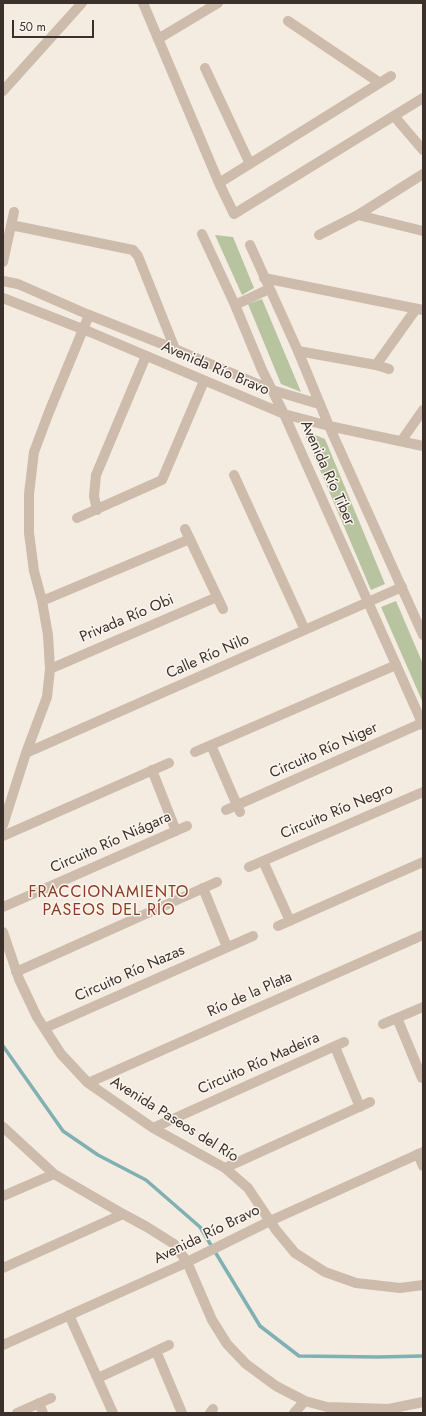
<!DOCTYPE html>
<meta charset="utf-8">
<style>
body{margin:0}
#map{position:relative;width:426px;height:1416px;overflow:hidden;background:#f4ebe1;font-family:Jost,sans-serif}
canvas{display:block}
.frame{position:absolute;inset:0;border:4px solid #3b302b;pointer-events:none}
.scale{position:absolute;left:12px;top:20px;width:82px;height:18px;box-sizing:border-box;border:2px solid #3b302b;border-top:0;padding-left:5px;font-size:12px;line-height:14px;white-space:nowrap;color:#3b302b;-webkit-text-stroke:3px #fbf5ee;paint-order:stroke}
</style>
<div id="map">
<canvas width="426" height="1416"></canvas>
<div class="frame"></div>
<div class="scale">50 m</div>
</div>
<script>
const ctx = document.querySelector('canvas').getContext('2d');
ctx.lineJoin = 'round';
function fillPath(path, color) { ctx.fillStyle = color; ctx.fill(path, 'evenodd'); }
function strokePath(path, color, width, dash) { ctx.strokeStyle = color; ctx.lineWidth = width; ctx.lineCap = dash ? 'butt' : 'round'; ctx.setLineDash(dash || []); ctx.stroke(path); }
function write(font, color, halo, rows, align = 'center') {
  ctx.font = font + ' Jost,sans-serif'; ctx.lineWidth = 3; ctx.setLineDash([]); ctx.textBaseline = 'middle'; ctx.strokeStyle = halo; ctx.fillStyle = color; for (const [text, x, y, turn = 0] of rows) {
    ctx.save(); ctx.translate(x, y); ctx.rotate((+turn || 0) * Math.PI / 180); ctx.textAlign = isNaN(turn) ? turn : align; if (halo) ctx.strokeText(text, 0, 0); ctx.fillText(text, 0, 0); ctx.restore();
  }
}
const green = new Path2D(`
 M215,235l18,2 21,51 -12,7z
 M262,299l39,93 -20,-8 -33,-80z
 M303,430l22,9 60,145 -14,6z
 M396,601l27,63v39l-42,-96z`);
const stream = new Path2D(`
 M3,1046l60,85 35,24 48,25 54,47 60,99 39,30 79,1 45,-1`);
const minor = new Path2D(`
 M143,3l76,180 15,31 189,-116
 M288,21l92,62
 M158,39l60,-36
 M205,68l45,96
 M3,91l79,-88
 M394,116l29,34
 M219,183l172,-107
 M358,215l65,16
 M11,225l122,25 5,6 37,93
 M319,235l39,-20 65,-41
 M3,262l11,-50
 M264,278l159,32
 M298,351l78,14 13,4
 M376,365l40,-56
 M402,440l21,-30
 M234,475l71,155
 M97,510l-3,-14 2,-21 50,-119
 M77,518l85,-38 42,-99
 M185,529l38,80
 M42,601l148,-62
 M50,669l167,-72
 M211,745l29,67
 M195,752l201,-87
 M26,753l376,-166
 M152,770l24,61
 M226,810l196,-87
 M3,825l23,-72 21,-56 3,-28 -2,-34 -6,-34 -8,-30 -5,-38v-39l5,-42 15,-40 40,-97
 M3,836l166,-73
 M263,861l27,60
 M249,867l174,-75
 M203,888l24,59
 M3,907l184,-81
 M278,926l145,-64
 M3,932l16,47 18,38 24,37 27,29 65,45 72,40 23,20 28,42 19,23 30,19 31,11 44,5 23,-3
 M16,972l201,-90
 M397,1018l25,60
 M383,1024l40,-17
 M45,1028l208,-92
 M335,1047l25,60
 M88,1083l335,-148
 M3,1127l51,47 69,40 24,13 27,17 13,18 25,58 15,24 19,20 30,22 29,15 22,6 62,2 34,-7
 M153,1128l191,-86
 M418,1154l5,12
 M225,1168l145,-66
 M3,1196l51,-22
 M3,1268l120,-54
 M69,1315l44,98
 M156,1351l26,62
 M98,1378l71,-33
 M39,1403l4,10
 M17,1413l34,-15
 M210,1413l3,-4
 M294,1413l11,-12`);
const tertiary = new Path2D(`
 M202,234l33,71 27,65 22,44 139,311
 M250,245l48,106 31,75 94,209
 M3,281l15,3 71,31 86,34 97,41 47,14
 M3,298l87,34 194,82 45,12 94,20
 M235,305l34,-16
 M3,1345l176,-79 91,-45 153,-69`);
const streetNames = [
 ["Avenida Río Bravo",215,369,23],
 ["Avenida Río Tiber",327,473,66],
 ["Privada Río Obi",127,619,-23],
 ["Calle Río Nilo",208,657,-24],
 ["Circuito Río Niger",324,751,-24],
 ["Circuito Río Negro",337,812,-23],
 ["Circuito Río Niágara",111,843,-24],
 ["Circuito Río Nazas",130,974,-24],
 ["Río de la Plata",250,995,-24],
 ["Circuito Río Madeira",259,1064,-24],
 ["Avenida Paseos del Río",174,1120,32],
 ["Avenida Río Bravo",207,1235,-26]
];
const neighbourhoodNames = [
 ["FRACCIONAMIENTO",109,893],
 ["PASEOS DEL RÍO",109,911]
];
fillPath(green, '#b8c4a0');
strokePath(stream, '#7fb0b2', 3.5);
strokePath(minor, '#cdbbac', 10);
strokePath(tertiary, '#cdbbac', 10);
write('15px', '#3b302b', '#fbf5ee', streetNames);
ctx.letterSpacing = '1px';
write('16px', '#8c3b22', '#fbf5ee', neighbourhoodNames);
ctx.letterSpacing = '0px';
</script>
